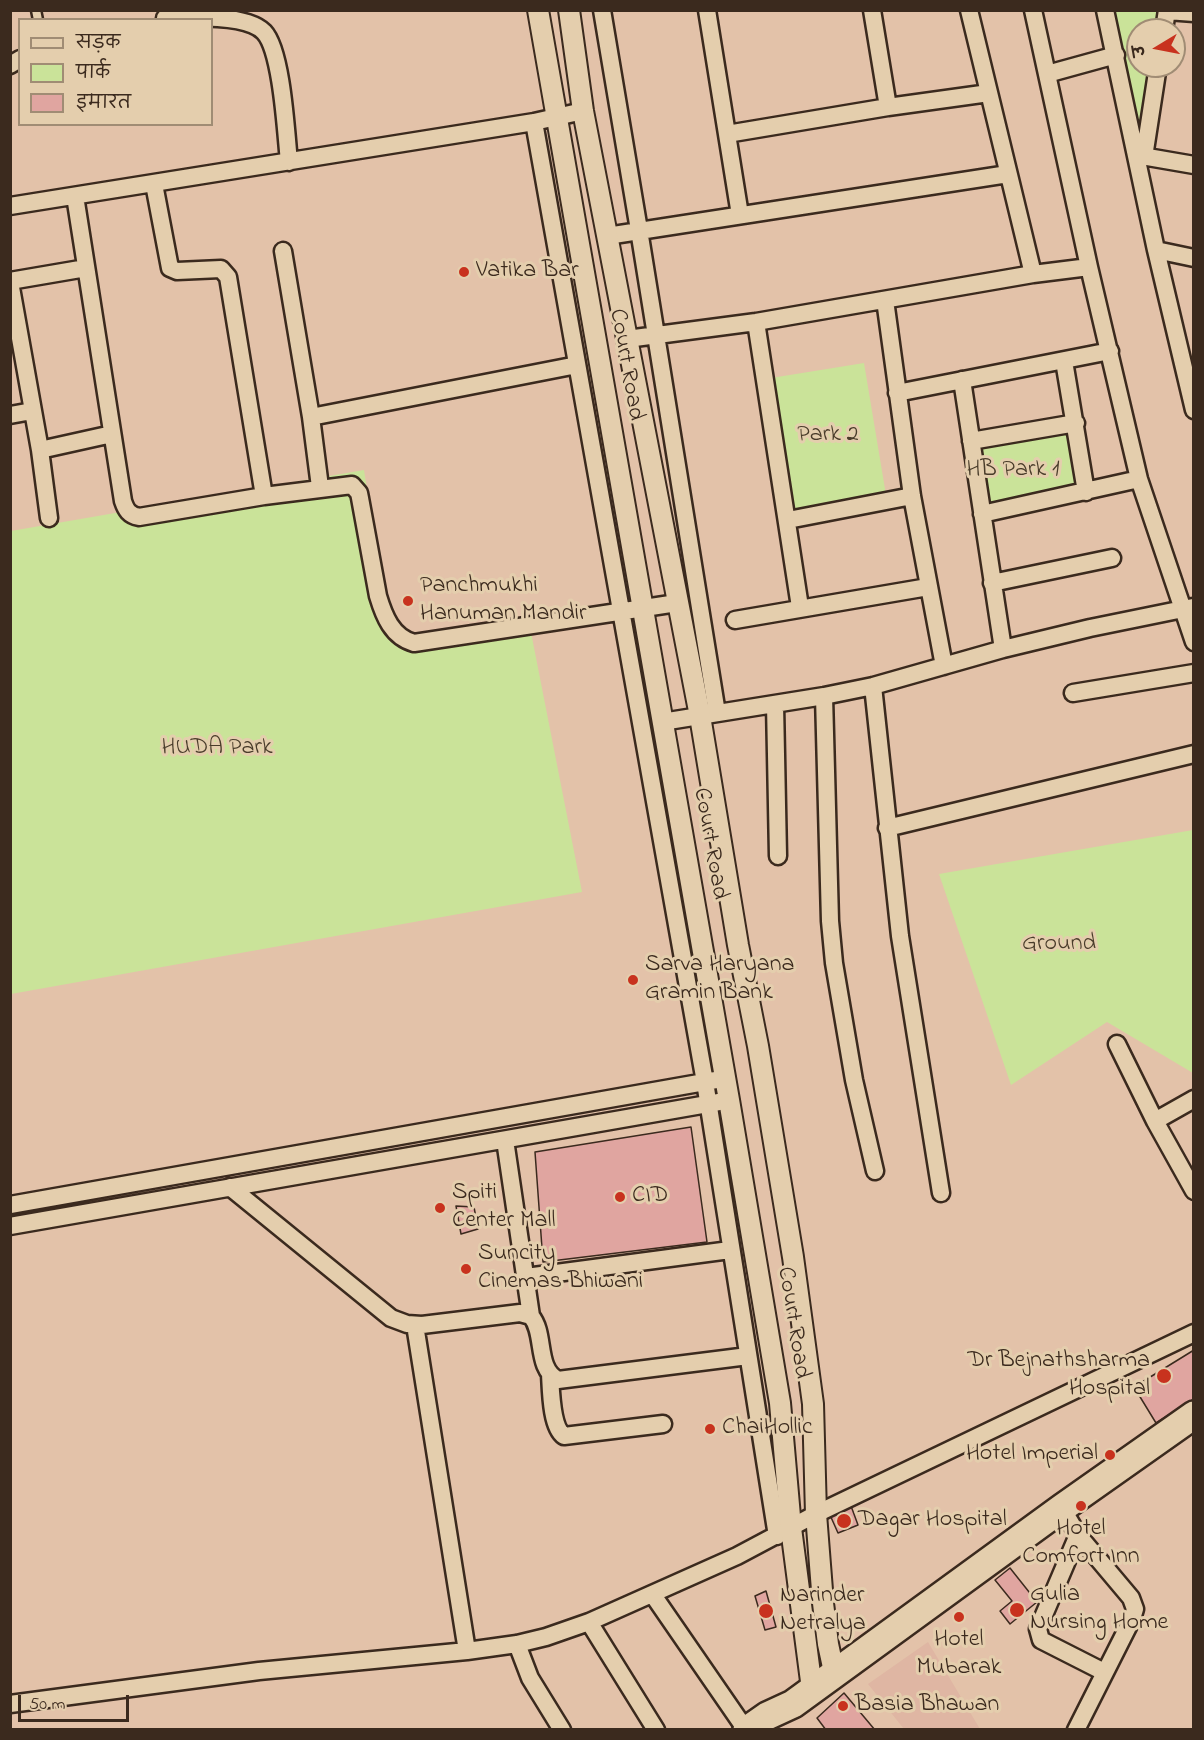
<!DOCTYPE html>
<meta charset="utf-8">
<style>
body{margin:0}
#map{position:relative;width:1204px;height:1740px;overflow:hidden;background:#e3c2a9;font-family:"Indie Flower","Playpen Sans Deva",sans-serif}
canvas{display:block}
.frame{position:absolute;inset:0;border:12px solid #3b2a1e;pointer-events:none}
.legend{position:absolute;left:18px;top:18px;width:195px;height:108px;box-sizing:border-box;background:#e4cead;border:2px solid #a08c74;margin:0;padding:8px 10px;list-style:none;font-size:18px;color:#3b2a1e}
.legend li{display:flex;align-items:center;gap:12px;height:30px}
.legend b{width:30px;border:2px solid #a08c74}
.north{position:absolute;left:1126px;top:18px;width:60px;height:60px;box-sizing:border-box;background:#e4cead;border:2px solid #a08c74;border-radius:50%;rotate:260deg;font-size:16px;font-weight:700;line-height:24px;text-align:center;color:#3b2a1e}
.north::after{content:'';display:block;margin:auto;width:21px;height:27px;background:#c8321e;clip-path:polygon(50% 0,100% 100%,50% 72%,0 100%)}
.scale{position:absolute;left:18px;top:1695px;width:111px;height:27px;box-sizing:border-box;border:3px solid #3b2a1e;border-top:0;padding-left:8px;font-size:18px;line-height:21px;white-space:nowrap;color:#3b2a1e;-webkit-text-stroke:4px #e4cead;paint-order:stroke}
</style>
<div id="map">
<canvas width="1204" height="1740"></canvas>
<div class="frame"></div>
<ul class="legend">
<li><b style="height:8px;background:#e4cead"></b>सड़क</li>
<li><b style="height:16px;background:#cae399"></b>पार्क</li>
<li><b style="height:16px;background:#e0a5a0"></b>इमारत</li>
</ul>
<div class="north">उ</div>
<div class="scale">50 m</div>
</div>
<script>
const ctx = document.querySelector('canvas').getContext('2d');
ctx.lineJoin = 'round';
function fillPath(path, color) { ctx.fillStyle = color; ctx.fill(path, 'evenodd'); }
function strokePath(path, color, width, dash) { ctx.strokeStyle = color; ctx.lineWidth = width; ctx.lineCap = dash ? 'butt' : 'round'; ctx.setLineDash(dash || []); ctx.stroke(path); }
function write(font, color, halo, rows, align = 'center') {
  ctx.font = font + ' "Indie Flower",sans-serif'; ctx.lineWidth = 6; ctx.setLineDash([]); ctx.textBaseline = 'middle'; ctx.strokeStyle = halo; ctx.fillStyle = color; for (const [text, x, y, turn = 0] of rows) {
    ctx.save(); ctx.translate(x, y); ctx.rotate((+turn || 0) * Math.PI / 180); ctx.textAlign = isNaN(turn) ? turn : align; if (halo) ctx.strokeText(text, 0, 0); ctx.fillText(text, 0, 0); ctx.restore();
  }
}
const built = new Path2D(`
 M928,1642l52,87h-76l-36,-45z`);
const green = new Path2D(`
 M1104,11h63l-3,19h-26v36h20l-14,91z
 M864,363l22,132 -92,18 -23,-135z
 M1073,427l10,63 -99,21 -10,-68z
 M364,470l27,170 137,-23 54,275 -571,102v-463z
 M1193,830v243l-86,-51 -96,63 -72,-211z`);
const building = new Path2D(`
 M691,1127l16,115 -164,20 -8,-110z
 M456,1206l18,1 4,22 -17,5z
 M1194,1350v49l-38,24 -22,-36z
 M851,1506l7,19 -20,8 -8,-18z
 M1010,1568l27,34 -27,22 -10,-13 12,-10 -17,-21z
 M766,1591l10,36 -11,3 -10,-34z
 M844,1693l31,37h-49l-9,-12z`);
const service = new Path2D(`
 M36,10l2,10`);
const minor = new Path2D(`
 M602,10l37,220 78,483
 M707,10l33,205
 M872,10l16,97
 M969,10l64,264
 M1033,10l56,257 50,212 55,163
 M1105,10l51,240 38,160
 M1167,11l27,2
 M165,18c23,-1 82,-4 99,14 18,19 22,101 25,130
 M1164,30l3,-20
 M10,65l10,-6
 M1047,74l69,-19
 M534,122l171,960 72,454
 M727,134l161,-27 101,-14
 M1136,155l58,10
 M1144,157l14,-91
 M154,184l16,84 7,3 44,-2 7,8 36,219
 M75,196l48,305c3,9 6,14 16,16l125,-21 88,-11 7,8 1,5 18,98c6,20 14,41 36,47l263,-40
 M10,206l524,-84 49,-11
 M607,236l401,-62
 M1156,250l38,8
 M283,251l28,166 9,70
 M10,281l76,-13
 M10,282l30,168 9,68
 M885,300l27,196 32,170
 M756,322l44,285
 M627,339l129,-17 277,-48 56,-7
 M1064,361l22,131
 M962,380l41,269
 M897,393l213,-42
 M10,415l22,-4
 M311,417l266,-52
 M971,441l105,-18
 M40,450l72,-16
 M982,514l157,-35
 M788,520l124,-24
 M992,583l120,-25
 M735,620l193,-33
 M873,686l27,250 41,257
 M1073,693l121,-20
 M824,696l6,225 4,42 20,117 21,91
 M775,704l3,152
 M662,722l162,-26 49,-10 130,-37 87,-21 103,-21
 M887,828l307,-74
 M1117,1044l38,77 39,70
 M1155,1121l39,-22
 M505,1140l26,176
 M230,1187l161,131 16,6 15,1 98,-12 11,3c15,18 4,52 27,64l190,-24
 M10,1205l706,-125
 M10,1226l709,-124
 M526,1277l204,-27
 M415,1325l52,326
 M550,1374c1,16 1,53 14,62l99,-12
 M1062,1508l16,27 53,63 4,11 -3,10 -56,111
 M1078,1535l-40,94 3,11 63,32
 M653,1595l93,135
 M589,1622l67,108
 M517,1644l13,34 32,52
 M10,1704l249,-33 208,-20 50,-7 29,-7 43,-15 148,-66 79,-42 378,-181`);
const tertiary = new Path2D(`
 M538,10l191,1090 51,303 11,125 21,161
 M569,10l14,101 117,605 38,229 20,101 35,211 20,147 3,110 7,89 5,41 6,28`);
const trunk = new Path2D(`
 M747,1730l20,-14 26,-12 269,-196 132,-93`);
const markers = [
 [464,272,6,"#c8321e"],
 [408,601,6,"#c8321e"],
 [633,980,6,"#c8321e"],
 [620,1197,6,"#c8321e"],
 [440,1208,6,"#c8321e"],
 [466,1269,6,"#c8321e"],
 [1164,1376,8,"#c8321e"],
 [710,1429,6,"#c8321e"],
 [1110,1455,6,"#c8321e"],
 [1081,1506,6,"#c8321e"],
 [844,1521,8,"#c8321e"],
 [1017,1610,8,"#c8321e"],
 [766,1611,8,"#c8321e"],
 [959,1617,6,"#c8321e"],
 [843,1706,6,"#c8321e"]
];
const poiNames = [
 ["Vatika Bar",476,272],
 ["Panchmukhi",420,587],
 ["Hanuman Mandir",420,615],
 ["Sarva Haryana",645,966],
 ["Gramin Bank",645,994],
 ["Spiti",452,1194],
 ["Center Mall",452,1222],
 ["CID",632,1197],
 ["Suncity",478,1255],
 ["Cinemas Bhiwani",478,1283],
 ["Dr Bejnathsharma",1150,1362,"right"],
 ["Hospital",1150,1390,"right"],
 ["ChaiHollic",722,1429],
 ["Hotel Imperial",1098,1455,"right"],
 ["Dagar Hospital",858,1521],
 ["Hotel",1081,1530,"center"],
 ["Comfort Inn",1081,1558,"center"],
 ["Gulia",1030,1596],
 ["Nursing Home",1030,1624],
 ["Narinder",780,1597],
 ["Netralya",780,1625],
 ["Hotel",959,1641,"center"],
 ["Mubarak",959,1669,"center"],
 ["Basia Bhawan",855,1706]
];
const streetNames = [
 ["Court Road",625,365,80],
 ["Court Road",709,844,80],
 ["Court Road",792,1323,81]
];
const parkNames = [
 ["Park 2",828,436],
 ["HB Park 1",1013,471],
 ["HUDA Park",217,749],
 ["Ground",1059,945]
];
fillPath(built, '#dfb6a3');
fillPath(green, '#cae399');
fillPath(building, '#e0a5a0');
strokePath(building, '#3b2a1e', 1.5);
strokePath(service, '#3b2a1e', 13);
strokePath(minor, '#3b2a1e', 21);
strokePath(tertiary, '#3b2a1e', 24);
strokePath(trunk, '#3b2a1e', 32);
strokePath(service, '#e4cead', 8);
strokePath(minor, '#e4cead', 16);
strokePath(tertiary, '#e4cead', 20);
strokePath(trunk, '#e4cead', 27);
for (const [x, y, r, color] of markers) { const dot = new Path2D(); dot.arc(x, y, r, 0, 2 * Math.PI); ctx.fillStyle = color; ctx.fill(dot); strokePath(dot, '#e4cead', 2); }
write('24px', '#3b2a1e', '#e4cead', poiNames, 'left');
write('24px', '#3b2a1e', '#e4cead', streetNames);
write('24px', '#493c2a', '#e4cead', parkNames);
</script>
